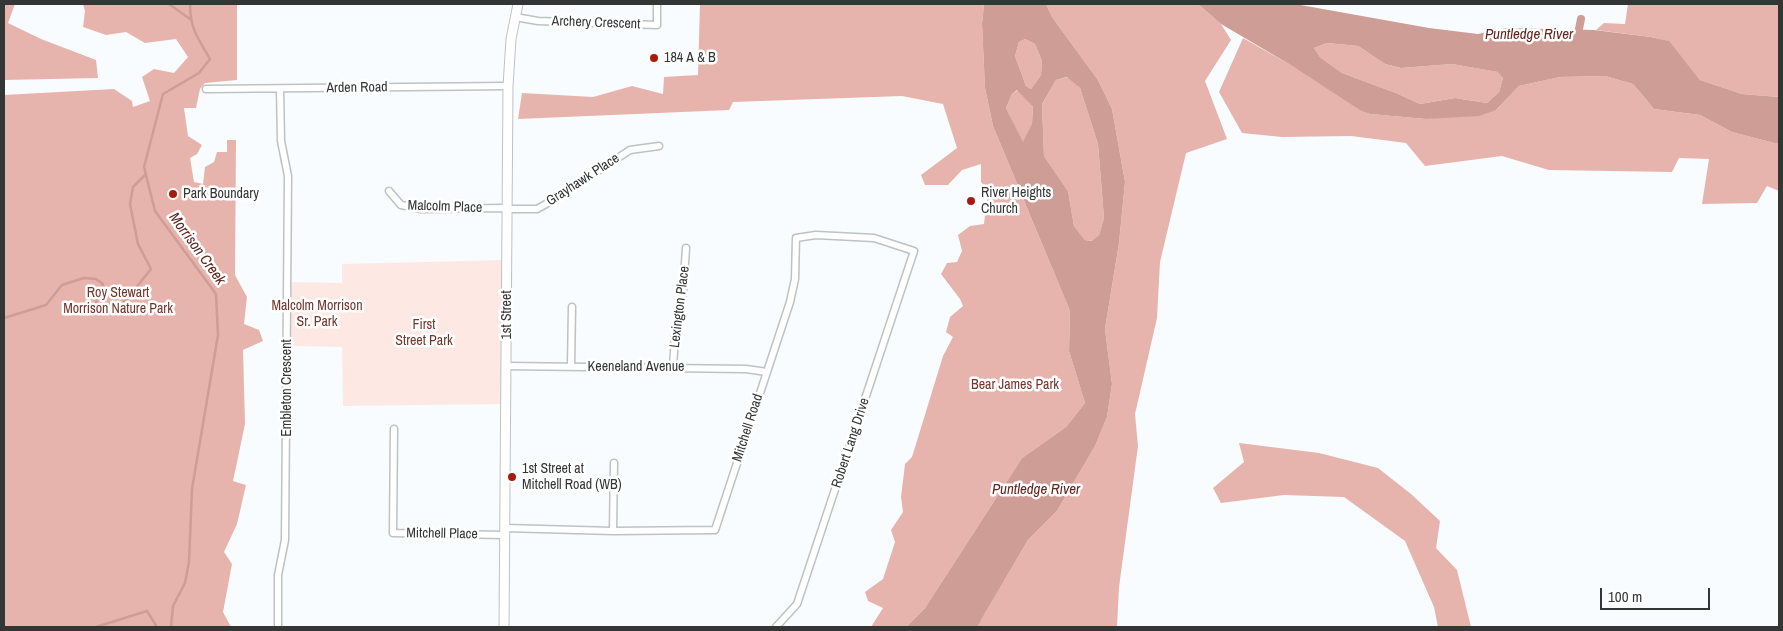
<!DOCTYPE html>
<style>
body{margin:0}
#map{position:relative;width:1783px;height:631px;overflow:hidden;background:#f8fcfe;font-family:"Archivo Narrow",sans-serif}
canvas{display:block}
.frame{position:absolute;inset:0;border:5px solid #343636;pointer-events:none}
.scale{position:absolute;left:1600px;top:588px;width:110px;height:22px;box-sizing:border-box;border:2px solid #343636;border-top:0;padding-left:6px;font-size:15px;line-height:18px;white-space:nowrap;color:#343636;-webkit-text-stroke:4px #fff;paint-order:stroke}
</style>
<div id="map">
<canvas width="1783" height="631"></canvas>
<div class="frame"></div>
<div class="scale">100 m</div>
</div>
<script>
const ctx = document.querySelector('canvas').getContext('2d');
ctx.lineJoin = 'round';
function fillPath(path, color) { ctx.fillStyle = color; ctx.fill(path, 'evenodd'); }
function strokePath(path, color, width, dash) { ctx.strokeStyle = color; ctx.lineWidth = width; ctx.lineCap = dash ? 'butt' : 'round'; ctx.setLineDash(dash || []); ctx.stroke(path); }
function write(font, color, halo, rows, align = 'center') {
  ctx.font = font + ' "Archivo Narrow",sans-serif'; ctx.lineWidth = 5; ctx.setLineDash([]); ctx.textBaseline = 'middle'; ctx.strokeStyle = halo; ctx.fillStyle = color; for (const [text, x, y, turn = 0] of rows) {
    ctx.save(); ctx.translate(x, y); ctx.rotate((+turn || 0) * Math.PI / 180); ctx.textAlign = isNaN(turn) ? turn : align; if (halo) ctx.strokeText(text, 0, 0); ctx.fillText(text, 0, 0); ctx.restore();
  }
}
const green = new Path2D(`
 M507,260l-1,144 -163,2 -1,-59 -51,-1v-64l51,1v-19z`);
const forest = new Path2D(`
 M4,4h11l-7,19 33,16 55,21 2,18 -94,2z
 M83,4h154v76l-32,3 -5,6 -4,19h-12l4,28 14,9 -5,9 -7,4 4,24 9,2 2,-17 9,-5 3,-10h10v-12h9l-1,135 12,22 -3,27 15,6 4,11 -20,9 2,74 -12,57 13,4 -9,39 -13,28 8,12 -9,48 8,15h-227v-532l110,-6 18,12 1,6 17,-6 -8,-24 12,-8 20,4 14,-16 -12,-18 -31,4 -19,-11 -20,3 -23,-8 2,-16z
 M700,4h284l-2,20 3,64 8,38 77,185 -1,40 16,52 -19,24 -44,31 -97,150 -19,19h-35l12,-19 -15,-7 -3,-9 18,-13 12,-37 -4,-12 12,-18 -2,-15 4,-33 7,-7 31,-101 10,-19 -7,-5 4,-15 13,-11 -3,-7 -19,-25 6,-11 10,-1 5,-11 -4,-16 12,-9 14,-2 4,-34 -7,-8v-18l-19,6 -14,15h-23l-4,-10 36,-27 -14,-44 -41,-8 -169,6 -4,8 -211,9 4,-26 71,4 39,-11 31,8 1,-17 34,-2z
 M1046,4h152l23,20 10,16 -26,41 22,58 -41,14 -26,109 -3,56 -22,96 3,32 -19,141 -2,40h-149l13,-7 47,-80 29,-29 38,-65 12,-29 5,-33 -7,-55 14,-86 6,-61 -13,-73 -14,-29 -46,-63z
 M1628,4h151v93l-37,-3 -42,-14 -32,-39 -17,-4 -55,-7 8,-7 21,1z
 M1243,38l46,26 71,45 10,5 56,5 70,-9 23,-24 41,-9 45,-1 28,8 21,25 46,6 32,17 42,11h5v48l-12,-5 -10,17 -55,1 7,-45 -30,-1 -7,14 -123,-2 -47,-14 -77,10 -19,-23 -55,-7 -69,1 -40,-4 -23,-41z
 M1025,39l10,5 7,17 -1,14 -10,14 -5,-3 -11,-30 4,-14z
 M1327,43l31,3 27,18 16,4 51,-4 47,8 4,6 -4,14 -12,11 -32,-5 -35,6 -24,-11 -54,-20 -22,-16 -6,-9z
 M1068,77l12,11 18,56 6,74 -5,17 -6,6 -8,-1 -11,-14 -6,-35 -24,-35 -2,-52 14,-24z
 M1018,90l15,17 -1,16 -9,20 -17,-35 6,-14z
 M1239,443l80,10 59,15 33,26 29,27 -4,27 21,22 14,57h-33l-4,-20 -29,-66 -61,-44 -60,-2 -63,8 -8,-15 31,-26z`);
const water = new Path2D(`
 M984,4h62l6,13 46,63 14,29 13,73 -6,61 -14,86 7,55 -5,33 -12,29 -38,65 -29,29 -51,87h-71l19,-19 97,-150 44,-31 19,-24 -16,-52 1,-40 -77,-185 -8,-38 -3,-64zM1025,39l10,5 7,17 -1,14 -10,14 -5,-3 -11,-30 4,-14zM1067,77l13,11 18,56 6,74 -5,17 -7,6 -7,-1 -11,-14 -6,-35 -24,-35 -2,-52 14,-24zM1017,90l16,17 -1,16 -9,19 -17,-34 6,-14z
 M1198,4h97l134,24 49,6 27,-6 89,2 57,7 18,4 31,39 42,14 37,3v46h-5l-42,-11 -32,-17 -46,-6 -21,-25 -28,-8 -45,1 -41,9 -23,24 -17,6 -53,3 -56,-5 -10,-4 -71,-46 -68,-40zM1327,43l31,3 27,18 16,4 51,-4 46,8 5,6 -4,14 -12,11 -32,-5 -35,6 -24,-11 -54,-20 -22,-16 -6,-9z`);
const stream = new Path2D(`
 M169,4l21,15
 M4,318l42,-13 16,-20 22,-7 12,1 7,5 -7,18 18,9 13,-12 24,-30 -13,-25 -8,-40 3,-17 13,-13
 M96,627l51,-16 10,16
 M171,627l2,-21 12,-23 4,-21 3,-73 26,-154 -2,-41 -61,-83 -11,-44 19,-73 36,-21 11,-14c-12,-21 -20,-30 -20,-55`);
const canal = new Path2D(`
 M1577,39l4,-20`);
const street = new Path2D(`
 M515,17l23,4 119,4v-21
 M206,89l302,-3
 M389,191l12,14 20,4 87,-1
 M507,209h30l18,-10 75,-49 29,-4
 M506,366l240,3 21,3
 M571,367l1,-60
 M673,367l2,-31 8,-43 3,-45
 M394,429l-1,104 112,2
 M505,528l108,3 102,-1 75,-228 5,-23 1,-41 20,-3 58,3 40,13 -117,353 -21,23
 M613,531l1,-68
 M278,627v-52l7,-35 3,-364 -7,-35 -1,-52`);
const secondary = new Path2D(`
 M504,627l4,-541 3,-47 7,-35`);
const markers = [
 [654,58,5,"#aa190e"],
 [173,194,5,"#aa190e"],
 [971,201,5,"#aa190e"],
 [512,477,5,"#aa190e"]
];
const streetNames = [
 ["Archery Crescent",596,23,2],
 ["Arden Road",357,88,-1],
 ["Grayhawk Place",583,180,-33],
 ["Malcolm Place",445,207,2],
 ["Lexington Place",680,307,-83],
 ["1st Street",507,315,-90],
 ["Keeneland Avenue",636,367],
 ["Embleton Crescent",287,388,-90],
 ["Mitchell Road",748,428,-72],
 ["Robert Lang Drive",851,443,-72],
 ["Mitchell Place",442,534,1]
];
const poiNames = [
 ["184 A & B",664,58],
 ["River Heights",981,193],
 ["Church",981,209],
 ["Park Boundary",183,194],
 ["1st Street at",522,469],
 ["Mitchell Road (WB)",522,485]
];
const parkNames = [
 ["Roy Stewart",118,293],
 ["Morrison Nature Park",118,309],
 ["Malcolm Morrison",317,306],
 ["Sr. Park",317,322],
 ["First",424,325],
 ["Street Park",424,341],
 ["Bear James Park",1015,385]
];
const waterNames = [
 ["Puntledge River",1529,35],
 ["Morrison Creek",197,249,54],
 ["Puntledge River",1036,490]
];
fillPath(green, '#fde8e4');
fillPath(forest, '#e6b4ac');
fillPath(water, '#ce9d95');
strokePath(stream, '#ce9d95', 2.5);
strokePath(canal, '#ce9d95', 8);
strokePath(street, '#bdc2c3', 9);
strokePath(secondary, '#bdc2c3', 11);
strokePath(street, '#fff', 6);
strokePath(secondary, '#fff', 9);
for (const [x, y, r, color] of markers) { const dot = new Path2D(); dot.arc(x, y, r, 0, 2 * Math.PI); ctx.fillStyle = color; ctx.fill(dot); strokePath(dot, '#fff', 2); }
write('14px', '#343636', '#fff', streetNames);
write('14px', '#343636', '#fff', poiNames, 'left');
write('14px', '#73352c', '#fff', parkNames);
write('italic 15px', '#62261e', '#fff', waterNames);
</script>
